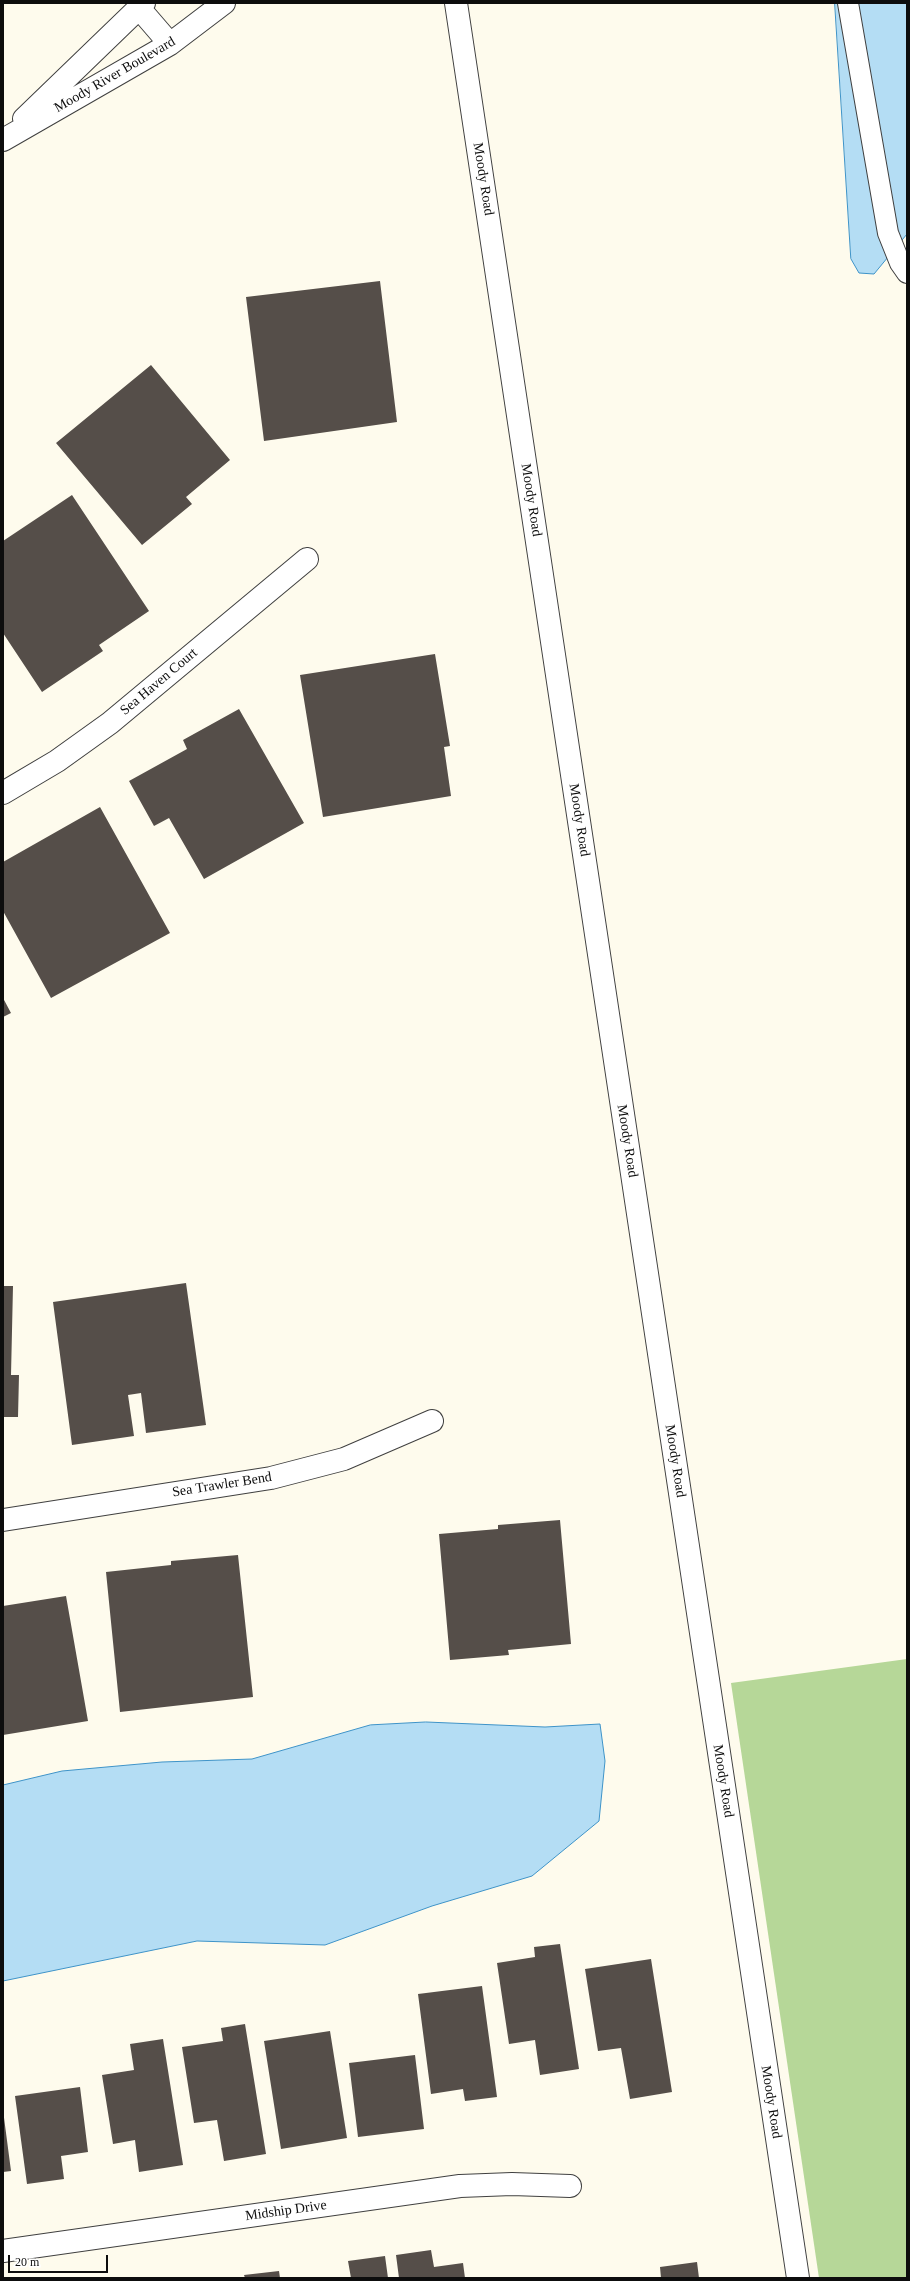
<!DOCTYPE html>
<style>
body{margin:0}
#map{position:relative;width:910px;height:2281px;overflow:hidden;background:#fefbed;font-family:"Times New Roman",serif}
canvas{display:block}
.frame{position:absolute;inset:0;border:4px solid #0d0d0d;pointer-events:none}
.scale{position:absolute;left:8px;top:2255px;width:100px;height:18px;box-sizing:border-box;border:2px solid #0d0d0d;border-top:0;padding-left:5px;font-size:12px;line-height:14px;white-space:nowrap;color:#0d0d0d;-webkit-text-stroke:3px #fff;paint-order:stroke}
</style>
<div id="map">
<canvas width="910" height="2281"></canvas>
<div class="frame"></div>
<div class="scale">20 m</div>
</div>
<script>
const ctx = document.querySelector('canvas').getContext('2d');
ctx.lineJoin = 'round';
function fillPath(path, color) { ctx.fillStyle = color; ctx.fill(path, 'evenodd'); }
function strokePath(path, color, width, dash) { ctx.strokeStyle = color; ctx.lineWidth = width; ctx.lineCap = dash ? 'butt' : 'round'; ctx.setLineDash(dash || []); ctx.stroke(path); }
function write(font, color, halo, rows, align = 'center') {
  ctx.font = font + ' "Times New Roman",serif'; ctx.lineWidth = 4; ctx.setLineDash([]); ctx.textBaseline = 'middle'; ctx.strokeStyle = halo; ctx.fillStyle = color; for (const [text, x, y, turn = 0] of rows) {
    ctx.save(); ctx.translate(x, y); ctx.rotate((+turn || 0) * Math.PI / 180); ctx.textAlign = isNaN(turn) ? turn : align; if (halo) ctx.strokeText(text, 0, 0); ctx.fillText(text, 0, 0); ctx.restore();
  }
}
const forest = new Path2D(`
 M907,1659v619h-88l-88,-595z`);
const water = new Path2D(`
 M835,3h72v231l-33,40 -15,-1 -8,-14z
 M426,1722l119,5 55,-3 5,37 -6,60 -67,55 -100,30 -107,39 -128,-4 -194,40v-196l59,-14 100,-9 90,-3 118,-34z`);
const building = new Path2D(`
 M380,281l17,141 -133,19 -18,-144z
 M151,365l79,95 -44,37 6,7 -50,41 -86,-102z
 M72,495l77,116 -50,34 4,6 -61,41 -39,-59v-92z
 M435,654l15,92 -6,1 7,49 -128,21 -23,-142z
 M239,709l65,114 -100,56 -35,-61 -15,8 -25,-45 58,-32 -4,-9z
 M100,807l70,126 -119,65 -48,-87v-49z
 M3,998l8,15 -8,4z
 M186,1283l20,142 -60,8 -5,-40 -13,2 6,41 -62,9 -19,-143z
 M3,1286h10l-2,89h8l-1,42h-15z
 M560,1520l11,124 -63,6 1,5 -59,5 -11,-126 59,-5v-4z
 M238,1555l15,142 -133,15 -14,-140 65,-7v-4z
 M66,1596l22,125 -85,14v-129z
 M560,1944l19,125 -39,6 -5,-35 -26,4 -12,-81 38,-6 -1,-10z
 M651,1959l21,133 -42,7 -9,-51 -23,3 -13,-82z
 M482,1986l15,111 -32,4 -2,-12 -32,5 -13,-100z
 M245,2024l21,130 -42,7 -7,-41 -23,3 -12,-76 41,-6 -2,-13z
 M330,2031l17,107 -66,11 -17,-108z
 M163,2039l20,126 -44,7 -4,-32 -22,4 -11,-69 32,-5 -4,-26z
 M415,2055l9,74 -66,8 -9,-74z
 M80,2087l8,65 -27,4 3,23 -37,5 -12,-88z
 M3,2110l8,61 -8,1z
 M431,2250l3,17 29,-4 2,15h-66l-3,-23z
 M385,2256l3,22h-37l-3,-17z
 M697,2262l2,16h-38l-1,-11z
 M279,2271l1,7h-35l-1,-3z`);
const service = new Path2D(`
 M848,3l40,230 12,30 7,10`);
const minor = new Path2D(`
 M139,8l31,36
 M24,119l120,-116
 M3,140l167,-96 54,-41
 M3,793l54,-32 53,-38 197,-164
 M3,1520l268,-42 73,-19 88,-38
 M3,2251l457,-65 52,-2 58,2`);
const tertiary = new Path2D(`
 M456,3l342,2275`);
const streetNames = [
 ["Moody River Boulevard",115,75,-30],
 ["Moody Road",483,179,81],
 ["Moody Road",531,500,81],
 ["Sea Haven Court",159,682,-40],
 ["Moody Road",579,820,81],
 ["Moody Road",627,1141,81],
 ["Moody Road",675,1461,81],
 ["Sea Trawler Bend",222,1485,-9],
 ["Moody Road",723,1781,81],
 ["Moody Road",771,2102,81],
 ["Midship Drive",286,2211,-8]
];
fillPath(forest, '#b6d798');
fillPath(water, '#b4ddf4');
strokePath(water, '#3e93c8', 1);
fillPath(building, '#554e49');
strokePath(service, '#404040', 22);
strokePath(minor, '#404040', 24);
strokePath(tertiary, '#404040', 24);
strokePath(service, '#fff', 20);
strokePath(minor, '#fff', 22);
strokePath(tertiary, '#fff', 22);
write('14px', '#0d0d0d', '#fff', streetNames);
</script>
